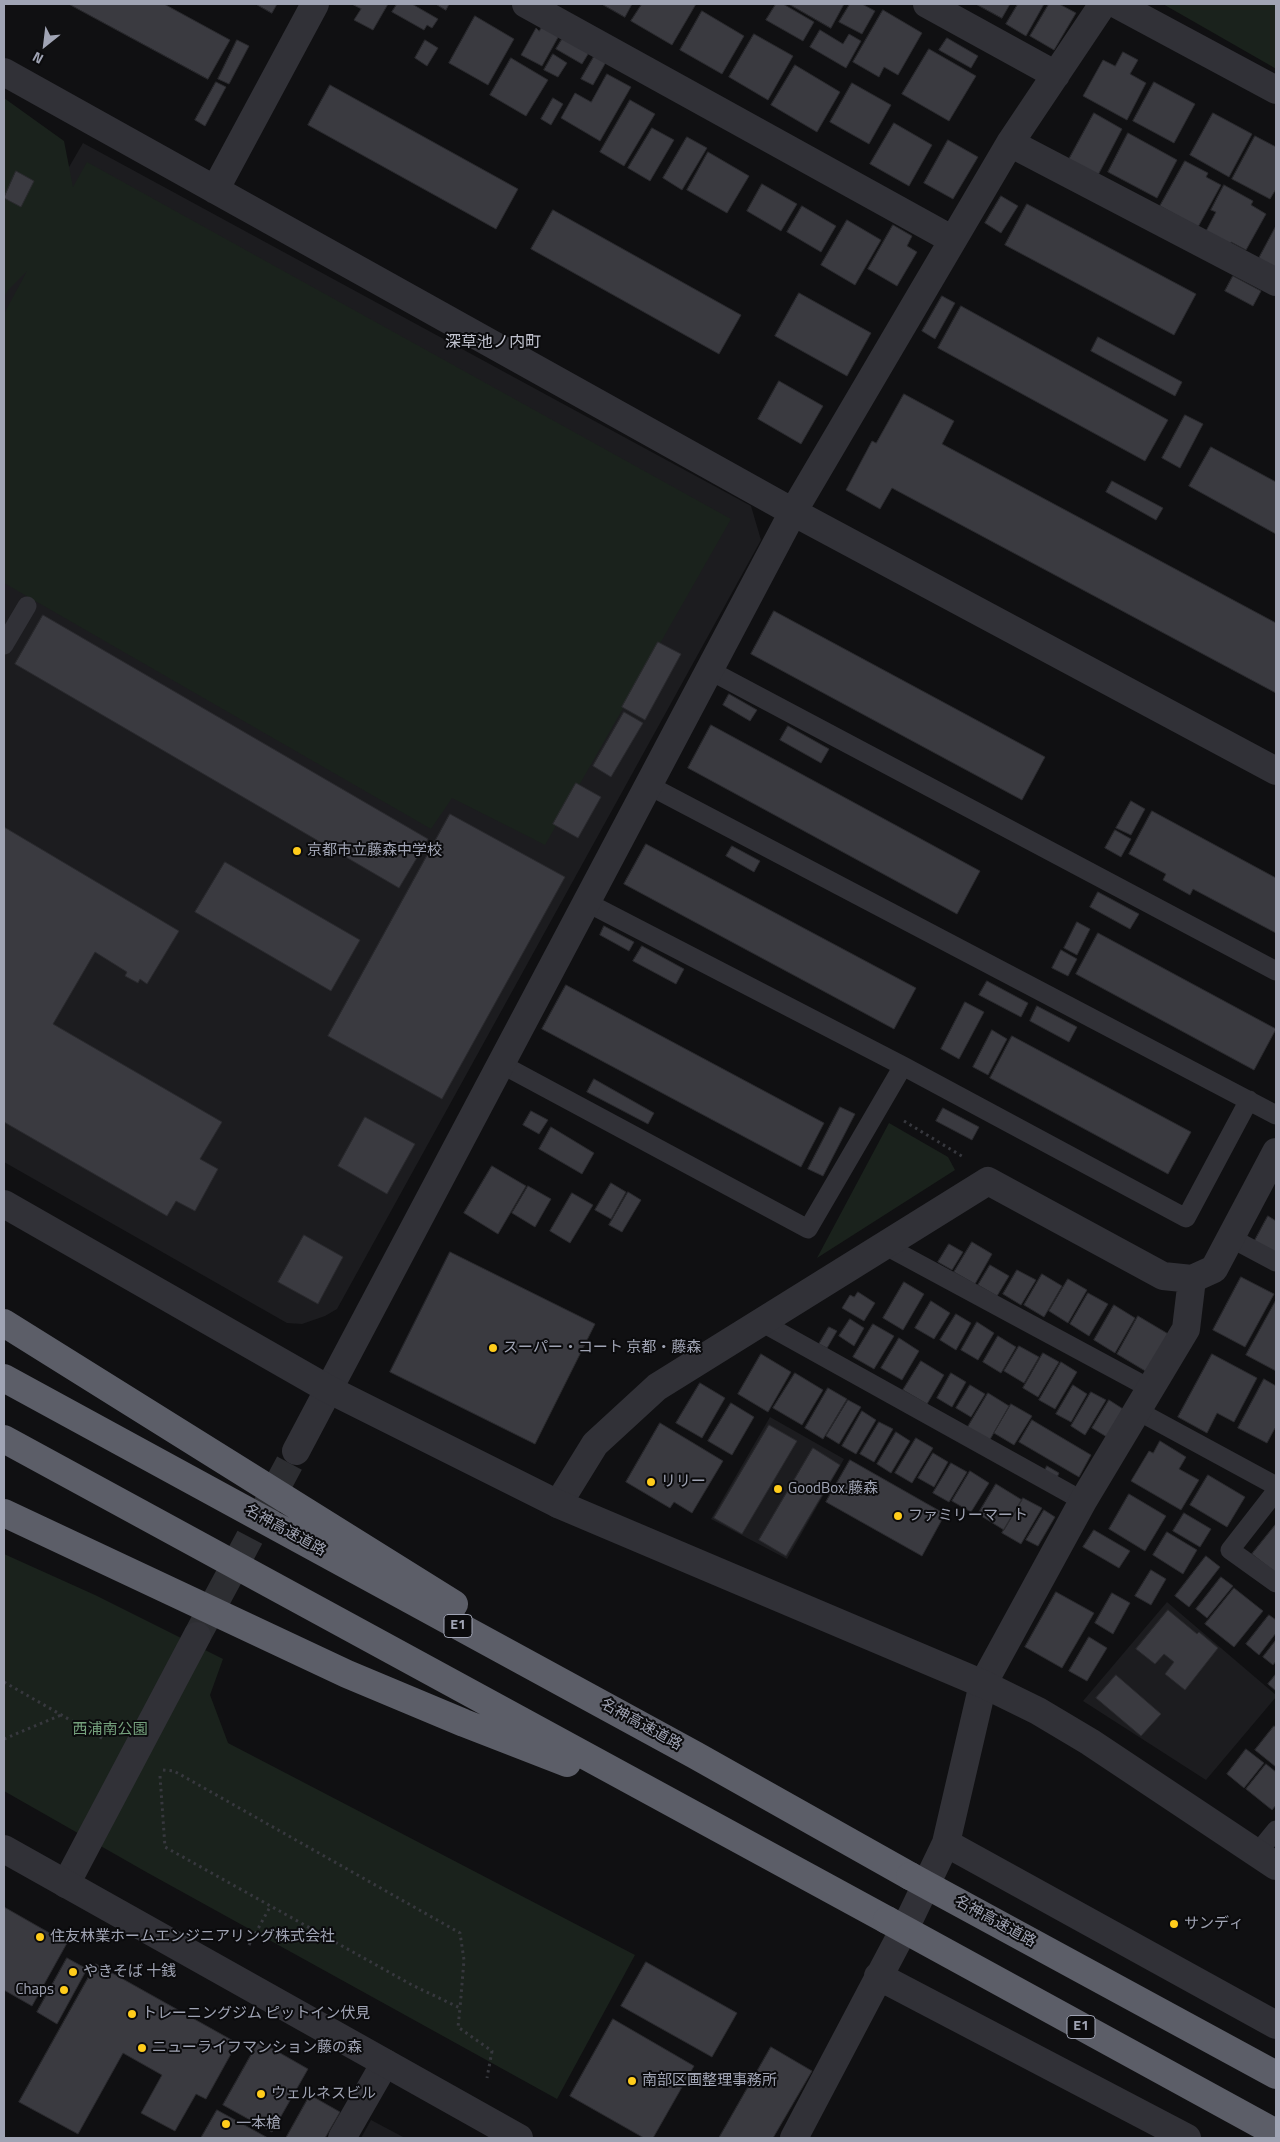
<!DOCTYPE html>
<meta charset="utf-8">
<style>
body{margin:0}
#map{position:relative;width:1280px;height:2142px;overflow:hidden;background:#101012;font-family:"Titillium Web",sans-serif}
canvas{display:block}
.frame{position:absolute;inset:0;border:5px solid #a0a4b4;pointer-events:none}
.north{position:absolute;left:20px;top:20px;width:50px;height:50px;-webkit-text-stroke:4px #0b0b0d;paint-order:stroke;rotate:209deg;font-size:14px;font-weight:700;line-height:20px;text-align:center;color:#a0a4b4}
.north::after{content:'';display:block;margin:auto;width:18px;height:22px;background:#a0a4b4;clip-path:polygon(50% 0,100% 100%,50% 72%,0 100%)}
</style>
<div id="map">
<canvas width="1280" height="2142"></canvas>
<div class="frame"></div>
<div class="north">N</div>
</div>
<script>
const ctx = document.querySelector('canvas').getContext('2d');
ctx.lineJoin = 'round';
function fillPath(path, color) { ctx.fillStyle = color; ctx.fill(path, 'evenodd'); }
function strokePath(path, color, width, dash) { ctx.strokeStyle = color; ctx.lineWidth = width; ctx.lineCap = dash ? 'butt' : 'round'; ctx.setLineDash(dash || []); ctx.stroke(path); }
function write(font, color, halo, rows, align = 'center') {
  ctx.font = font + ' "Titillium Web","Noto Sans JP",sans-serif'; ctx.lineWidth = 4; ctx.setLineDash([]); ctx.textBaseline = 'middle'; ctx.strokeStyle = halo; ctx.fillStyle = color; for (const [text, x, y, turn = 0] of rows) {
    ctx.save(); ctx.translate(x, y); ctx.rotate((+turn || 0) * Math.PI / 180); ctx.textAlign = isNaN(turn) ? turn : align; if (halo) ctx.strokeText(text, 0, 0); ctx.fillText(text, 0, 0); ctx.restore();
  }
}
const built = new Path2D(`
 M83,143l668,363 10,34 -424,769 -12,7 -23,8 -15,-1 -283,-161v-883z
 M770,1417l74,42 -57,100 -76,-40z
 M1167,1602l109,93v2l-70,83 -123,-79z
 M371,2120l34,18h-44z`);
const green = new Path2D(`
 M1163,4h113v65l-3,-2z
 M4,98l60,43 9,46 14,-25 644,357 -186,326 -93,-47 -21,31 -427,-246v-269l23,-43 -18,18 -5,8z
 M889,1123l59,34 7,13 -138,88z
 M4,1554l91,41 128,64 -13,36 18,48 407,212 -78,144 -409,-226 -144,-82z`);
const building = new Path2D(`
 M69,4h95l66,36 -22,39z
 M256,4h21l-5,9z
 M352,4h36l-15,26 -19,-10 7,-11z
 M397,4h15l26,15 -6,9 -5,-3 -3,5 -32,-18z
 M436,4h13l-3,6z
 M602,4h30l-7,13z
 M642,4h54l-24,41 -41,-24z
 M776,4h7l31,18 -11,19 -37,-21z
 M789,4h55l-13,24z
 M850,4h12l13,7 -13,23 -23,-12z
 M976,4h34l-8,14z
 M1018,4h26l-18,32 -20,-12z
 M1049,4h10l17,9 -22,37 -24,-14z
 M883,10l39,23 -24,42 -14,-8 -5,10 -26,-15z
 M702,11l42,25 -22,38 -42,-24z
 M475,16l39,23 -26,46 -39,-22z
 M545,22l16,10 -19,34 -21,-11 15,-27 3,3z
 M820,30l23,14 6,-10 12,7 -15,27 -36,-21z
 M567,31l26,15 -11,18 -26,-15z
 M754,34l39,22 -25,44 -39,-23z
 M947,38l31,18 -7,12 -32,-18z
 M237,40l12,6 -20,38 -11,-5z
 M425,40l13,8 -11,18 -12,-8z
 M599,48l11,7 -17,30 -12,-6z
 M929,49l47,27 -27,45 -47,-27z
 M1123,52l15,8 -8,14 16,9 -19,37 -44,-24 20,-36 12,6z
 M553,54l14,9 -9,14 -14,-7z
 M511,58l37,22 -22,36 -36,-21z
 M795,65l45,27 -23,40 -46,-27z
 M607,74l24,13 -31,54 -39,-23 14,-25 16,9z
 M216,82l10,5 -21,39 -10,-6z
 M1154,82l41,22 -21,39 -41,-22z
 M852,83l39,22 -22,39 -39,-22z
 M330,85l188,104 -22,40 -188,-104z
 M553,98l10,6 -12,21 -10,-6z
 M630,100l25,14 -31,52 -24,-14z
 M1094,113l28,16 -25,48 -29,-16z
 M1213,113l39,21 -23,43 -39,-22z
 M894,123l38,22 -23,41 -39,-22z
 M652,128l22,12 -24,41 -22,-13z
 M1128,133l49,27 -20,38 -49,-26z
 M1255,136l21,11v42l-6,10 -38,-20z
 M687,137l20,11 -25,42 -19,-12z
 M948,140l30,17 -25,42 -29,-16z
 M708,152l41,24 -22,37 -40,-23z
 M1185,161l23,12 -2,4 15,8 -23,42 -38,-21z
 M16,171l18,10 -13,26 -17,-9z
 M762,184l35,20 -16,27 -34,-20z
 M1224,185l29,16 -2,4 15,9 -20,36 -15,-8 -2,5 -24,-14 11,-21 -5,-2z
 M1001,196l17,10 -17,27 -16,-10z
 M1027,204l169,90 -22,41 -169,-90z
 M802,206l34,20 -15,26 -34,-20z
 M553,210l188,105 -22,39 -188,-105z
 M847,220l34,20 -26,45 -34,-20z
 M893,225l19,11 -5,10 10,6 -20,34 -29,-17z
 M1276,226v44l-18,-10z
 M1233,276l28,15 -8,15 -28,-15z
 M799,293l72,40 -24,43 -72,-40z
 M942,296l13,7 -20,36 -13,-8z
 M961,306l207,114 -23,41 -207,-113z
 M1098,337l84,45 -7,14 -84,-45z
 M779,381l44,25 -22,38 -43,-25z
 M904,394l50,27 -12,23 334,179v70l-384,-205 -12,21 -34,-19 26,-49 4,2z
 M1185,415l18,9 -23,44 -18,-10z
 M1211,447l65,35v52l-87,-48z
 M1112,481l51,27 -7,12 -50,-28z
 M774,611l271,146 -23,43 -271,-146z
 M43,615l385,224 -29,49 -384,-224z
 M658,642l23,12 -36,66 -23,-13z
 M729,694l28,16 -7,11 -27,-16z
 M624,712l19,11 -32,54 -18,-11z
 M711,725l269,146 -23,43 -269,-146z
 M788,726l41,23 -8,14 -41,-23z
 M576,783l25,14 -23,41 -25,-14z
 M1131,801l14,8 -14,26 -15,-7z
 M1152,811l124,67v55l-83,-44 -3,6 -27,-15 3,-6 -37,-20z
 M450,814l115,63 -123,222 -114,-63z
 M4,827l175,104 -32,53 -7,-5 -2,4 -13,-7 2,-4 -32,-20 -42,72 169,98 -22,37 18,10 -23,42 -19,-10 -9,15 -163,-94z
 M1115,830l16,9 -10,18 -16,-9z
 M646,844l270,144 -22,41 -270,-145z
 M732,846l28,15 -6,11 -28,-16z
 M225,862l135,78 -29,51 -136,-79z
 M1098,892l41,22 -9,15 -40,-22z
 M1077,922l13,7 -13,26 -13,-7z
 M604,926l30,16 -5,9 -29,-16z
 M1098,933l178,96 -22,41 -178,-96z
 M642,946l42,23 -8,15 -43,-23z
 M1061,950l16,9 -9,17 -16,-8z
 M987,981l41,22 -7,14 -42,-22z
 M566,985l258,138 -23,44 -259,-138z
 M965,1002l19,10 -25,47 -18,-10z
 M1037,1006l40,21 -8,15 -39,-21z
 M992,1030l15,9 -19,36 -15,-8z
 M1012,1036l179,96 -23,42 -178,-96z
 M594,1079l60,34 -6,11 -61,-32z
 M840,1107l15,7 -32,62 -15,-7z
 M943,1108l36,19 -7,13 -36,-19z
 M531,1111l17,9 -9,14 -16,-9z
 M365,1117l50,27 -28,50 -49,-28z
 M551,1127l43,26 -12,21 -43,-25z
 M492,1166l34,20 -28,48 -34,-21z
 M611,1183l15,9 -15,27 -16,-9z
 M528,1186l23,13 -16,28 -23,-14z
 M628,1192l13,8 -19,32 -13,-7z
 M572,1193l21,12 -23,38 -20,-12z
 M1268,1216l8,5v33l-22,-12z
 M304,1235l39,22 -25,47 -40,-22z
 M972,1242l20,12 -17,30 -21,-12z
 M949,1244l14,8 -11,18 -14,-8z
 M450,1252l145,72 -60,120 -145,-72z
 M990,1265l19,11 -12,20 -19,-11z
 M1017,1270l19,10 -15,25 -18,-11z
 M1042,1274l20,12 -18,31 -20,-12z
 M1241,1277l33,17 -29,53 -32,-17z
 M1068,1279l19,11 -19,33 -19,-12z
 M904,1282l20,12 -21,36 -20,-12z
 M858,1292l17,11 -11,18 -22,-13 8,-13 4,2z
 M1088,1293l20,11 -19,32 -19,-12z
 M1276,1300v71l-30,-16z
 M931,1301l19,12 -16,26 -19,-11z
 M1114,1305l21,13 -20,35 -21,-13z
 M956,1314l15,9 -15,27 -16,-10z
 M1138,1316l32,19 -23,37 -30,-18z
 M850,1319l14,9 -10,18 -15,-10z
 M977,1322l17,11 -16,27 -17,-10z
 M873,1324l21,12 -20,33 -21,-12z
 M829,1327l8,4 -10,17 -8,-4z
 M998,1336l18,11 -15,26 -18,-11z
 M899,1338l20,13 -17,29 -21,-12z
 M1019,1346l20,11 -15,26 -20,-12z
 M1043,1353l16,9 -21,35 -15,-9z
 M761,1354l30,18 -23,40 -30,-18z
 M1212,1354l45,24 -23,44 -17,-9 -10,20 -29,-16z
 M921,1361l23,14 -17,29 -24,-14z
 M1061,1362l16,10 -22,37 -16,-9z
 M795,1373l28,17 -21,35 -29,-17z
 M951,1373l15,9 -14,25 -15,-9z
 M1264,1379l12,7v43l-1,-1 -8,15 -29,-15z
 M700,1383l25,15 -23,40 -26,-15z
 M970,1385l15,9 -14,23 -15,-9z
 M1073,1385l14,9 -16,28 -15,-8z
 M828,1388l19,11 -24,40 -18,-11z
 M1091,1392l15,8 -21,35 -14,-9z
 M988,1393l21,13 -21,37 -22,-13z
 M848,1400l13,7 -22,37 -13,-8z
 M1109,1400l14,9 -16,28 -15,-9z
 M731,1403l23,14 -22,38 -24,-14z
 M1011,1404l21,12 -18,29 -20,-12z
 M862,1411l14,9 -20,34 -14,-8z
 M1032,1420l59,35 -12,22 -60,-35z
 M879,1422l14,7 -19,33 -14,-8z
 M660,1423l63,38 -31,52 -18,-11 -4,6 -44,-26z
 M769,1425l28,16 -55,93 -28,-16z
 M896,1432l14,9 -19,32 -14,-9z
 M916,1438l17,10 -21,35 -17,-10z
 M1160,1441l26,16 -7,12 20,11 -18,30 -50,-29 18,-30 4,2z
 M813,1448l27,17 -54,91 -27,-16z
 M933,1453l15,9 -14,25 -16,-9z
 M850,1460l95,54 -23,42 -96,-54z
 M951,1463l16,9 -18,30 -16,-9z
 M1047,1466l12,7 -4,9 -12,-8z
 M970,1471l19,12 -18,29 -19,-11z
 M1208,1475l37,22 -18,30 -37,-22z
 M996,1484l26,16 -18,30 -26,-16z
 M1129,1494l37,22 -21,35 -36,-22z
 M1023,1498l19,10 -21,36 -19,-11z
 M1044,1510l11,7 -17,29 -12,-6z
 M1184,1513l27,16 -11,18 -27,-16z
 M1276,1524v49l-24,-19z
 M1094,1530l36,21 -11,17 -36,-21z
 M1167,1532l30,18 -14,24 -30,-19z
 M1206,1556l14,11 -31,40 -14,-11z
 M1151,1570l15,9 -15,26 -16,-9z
 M1221,1577l12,9 -26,32 -11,-9z
 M1234,1588l29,23 -29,36 -29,-23z
 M1056,1592l38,21 -32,55 -37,-21z
 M1112,1593l18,10 -17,31 -18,-11z
 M1168,1610l29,24 2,-2 19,16 -33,42 -20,-16 9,-12 -10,-8 -9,10 -19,-15z
 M1269,1615l7,5v13l-17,22 -13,-11z
 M1089,1637l18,11 -20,33 -18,-10z
 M1276,1640v21l-3,4 -10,-8z
 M1276,1674v17l-8,-7z
 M1116,1675l45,39 -20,22 -45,-38z
 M1274,1726l2,1v40l-21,-17z
 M1246,1749l18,14 -20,25 -17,-14z
 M1266,1764l10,8v33l-4,5 -26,-21z
 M4,1907l63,36 -35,63 -28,-16z
 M67,1958l20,11 -30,55 -20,-12z
 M646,1962l91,51 -25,44 -91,-51z
 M96,1964l141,79 -31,56 -10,-5 -21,37 -34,-18 21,-38 -39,-22 -45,81 -59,-32z
 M613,2019l81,47 -41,72h-9l-74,-42z
 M259,2041l49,28 -36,63 -49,-27z
 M771,2047l41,24 -39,67h-54z
 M310,2095l30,17 -15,26h-39z
 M217,2110l51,28h-67z`);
const minorTunnel = new Path2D(`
 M197,1636l99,-185`);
const path = new Path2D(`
 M904,1121l61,37
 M4,1682l101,58
 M4,1739l57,-24
 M163,1770l11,1 286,162 4,27 -4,48
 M160,1776l5,71 247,138 48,23 -2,19 34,24 -5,27
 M249,1945l21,-38`);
const service = new Path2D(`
 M4,645l23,-39
 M709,670l567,301
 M648,785l628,330
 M586,902l317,164 283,152 63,-118
 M501,1064l307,165 95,-163
 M1231,1238l45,24
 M884,1245l267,144
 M761,1322l322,179
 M1138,1411l138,75
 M1276,1491l-46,59 46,33
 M1258,1852l18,-22`);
const minor = new Path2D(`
 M526,4l427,236
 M927,4l129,71
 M1116,4l160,86
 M4,72l789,440 483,259
 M1010,143l266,139
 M215,190l100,-186
 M296,1451l497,-939 217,-369 93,-139
 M558,1504l37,-60 62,-57 331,-206 175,95 29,3 22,-10 62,-117
 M946,1843l330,182
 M66,1884l131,-248
 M878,1976l309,162
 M342,2138l43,-75
 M794,2138l117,-222 35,-73 37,-159 100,-183 103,-172 6,-50`);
const tertiary = new Path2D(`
 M4,1204l324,185 230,115 425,180 55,27 52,31 186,124
 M4,1849l515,289`);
const motorway = new Path2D(`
 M4,1323l450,281
 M4,1378l691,377 215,121
 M4,1439l883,481
 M4,1513l343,161 117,49 103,40`);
const motorwayBridge = new Path2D(`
 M910,1876l366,199
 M887,1920l389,213`);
const markers = [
 [297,851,5,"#ffcc1b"],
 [493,1348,5,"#ffcc1b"],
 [651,1482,5,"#ffcc1b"],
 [778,1489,5,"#ffcc1b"],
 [898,1516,5,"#ffcc1b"],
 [1174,1924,5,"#ffcc1b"],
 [40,1937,5,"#ffcc1b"],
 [73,1972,5,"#ffcc1b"],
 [64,1990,5,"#ffcc1b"],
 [132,2014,5,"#ffcc1b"],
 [142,2048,5,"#ffcc1b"],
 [632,2081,5,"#ffcc1b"],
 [261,2094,5,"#ffcc1b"],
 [226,2124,5,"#ffcc1b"]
];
const shields = [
 [458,1626,28],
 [1081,2027,28]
];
const shieldNames = [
 ["E1",458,1626],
 ["E1",1081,2027]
];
const poiNames = [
 ["京都市立藤森中学校",307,851],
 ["スーパー・コート 京都・藤森",503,1348],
 ["リリー",661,1482],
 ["GoodBox.藤森",788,1489],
 ["ファミリーマート",908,1516],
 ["サンディ",1184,1924],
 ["住友林業ホームエンジニアリング株式会社",50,1937],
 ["やきそば 十銭",83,1972],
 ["Chaps",54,1990,"right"],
 ["トレーニングジム ピットイン伏見",142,2014],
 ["ニューライフマンション藤の森",152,2048],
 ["南部区画整理事務所",642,2081],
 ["ウェルネスビル",271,2094],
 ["一本槍",236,2124]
];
const streetNames = [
 ["名神高速道路",285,1531,29],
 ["名神高速道路",641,1725,29],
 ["名神高速道路",995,1922,29]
];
const parkNames = [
 ["西浦南公園",110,1730]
];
const neighbourhoodNames = [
 ["深草池ノ内町",493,343]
];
fillPath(built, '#1c1c1f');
fillPath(green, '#1a221c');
fillPath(building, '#3a3a40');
strokePath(building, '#2a2a2e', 1);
strokePath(minorTunnel, '#2d2e32', 28, [28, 14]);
strokePath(path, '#37383e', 3, [2.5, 4]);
strokePath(service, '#313137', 19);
strokePath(minor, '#313137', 28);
strokePath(tertiary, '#313137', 28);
strokePath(motorway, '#5c5e68', 28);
strokePath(motorwayBridge, '#5c5e68', 28);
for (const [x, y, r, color] of markers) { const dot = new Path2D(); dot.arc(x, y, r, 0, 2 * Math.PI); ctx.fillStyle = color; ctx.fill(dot); strokePath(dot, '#0b0b0d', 2); }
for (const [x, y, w] of shields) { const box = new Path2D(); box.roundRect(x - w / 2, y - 11.5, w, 23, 4); ctx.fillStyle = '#0b0b0d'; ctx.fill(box); strokePath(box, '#a0a4b4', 1); }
write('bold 14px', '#a0a4b4', null, shieldNames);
write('15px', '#a0a4b4', '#0b0b0d', poiNames, 'left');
write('15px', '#a0a4b4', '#0b0b0d', streetNames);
write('15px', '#75a17d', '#0b0b0d', parkNames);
write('16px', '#c1c3cf', '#0b0b0d', neighbourhoodNames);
</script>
